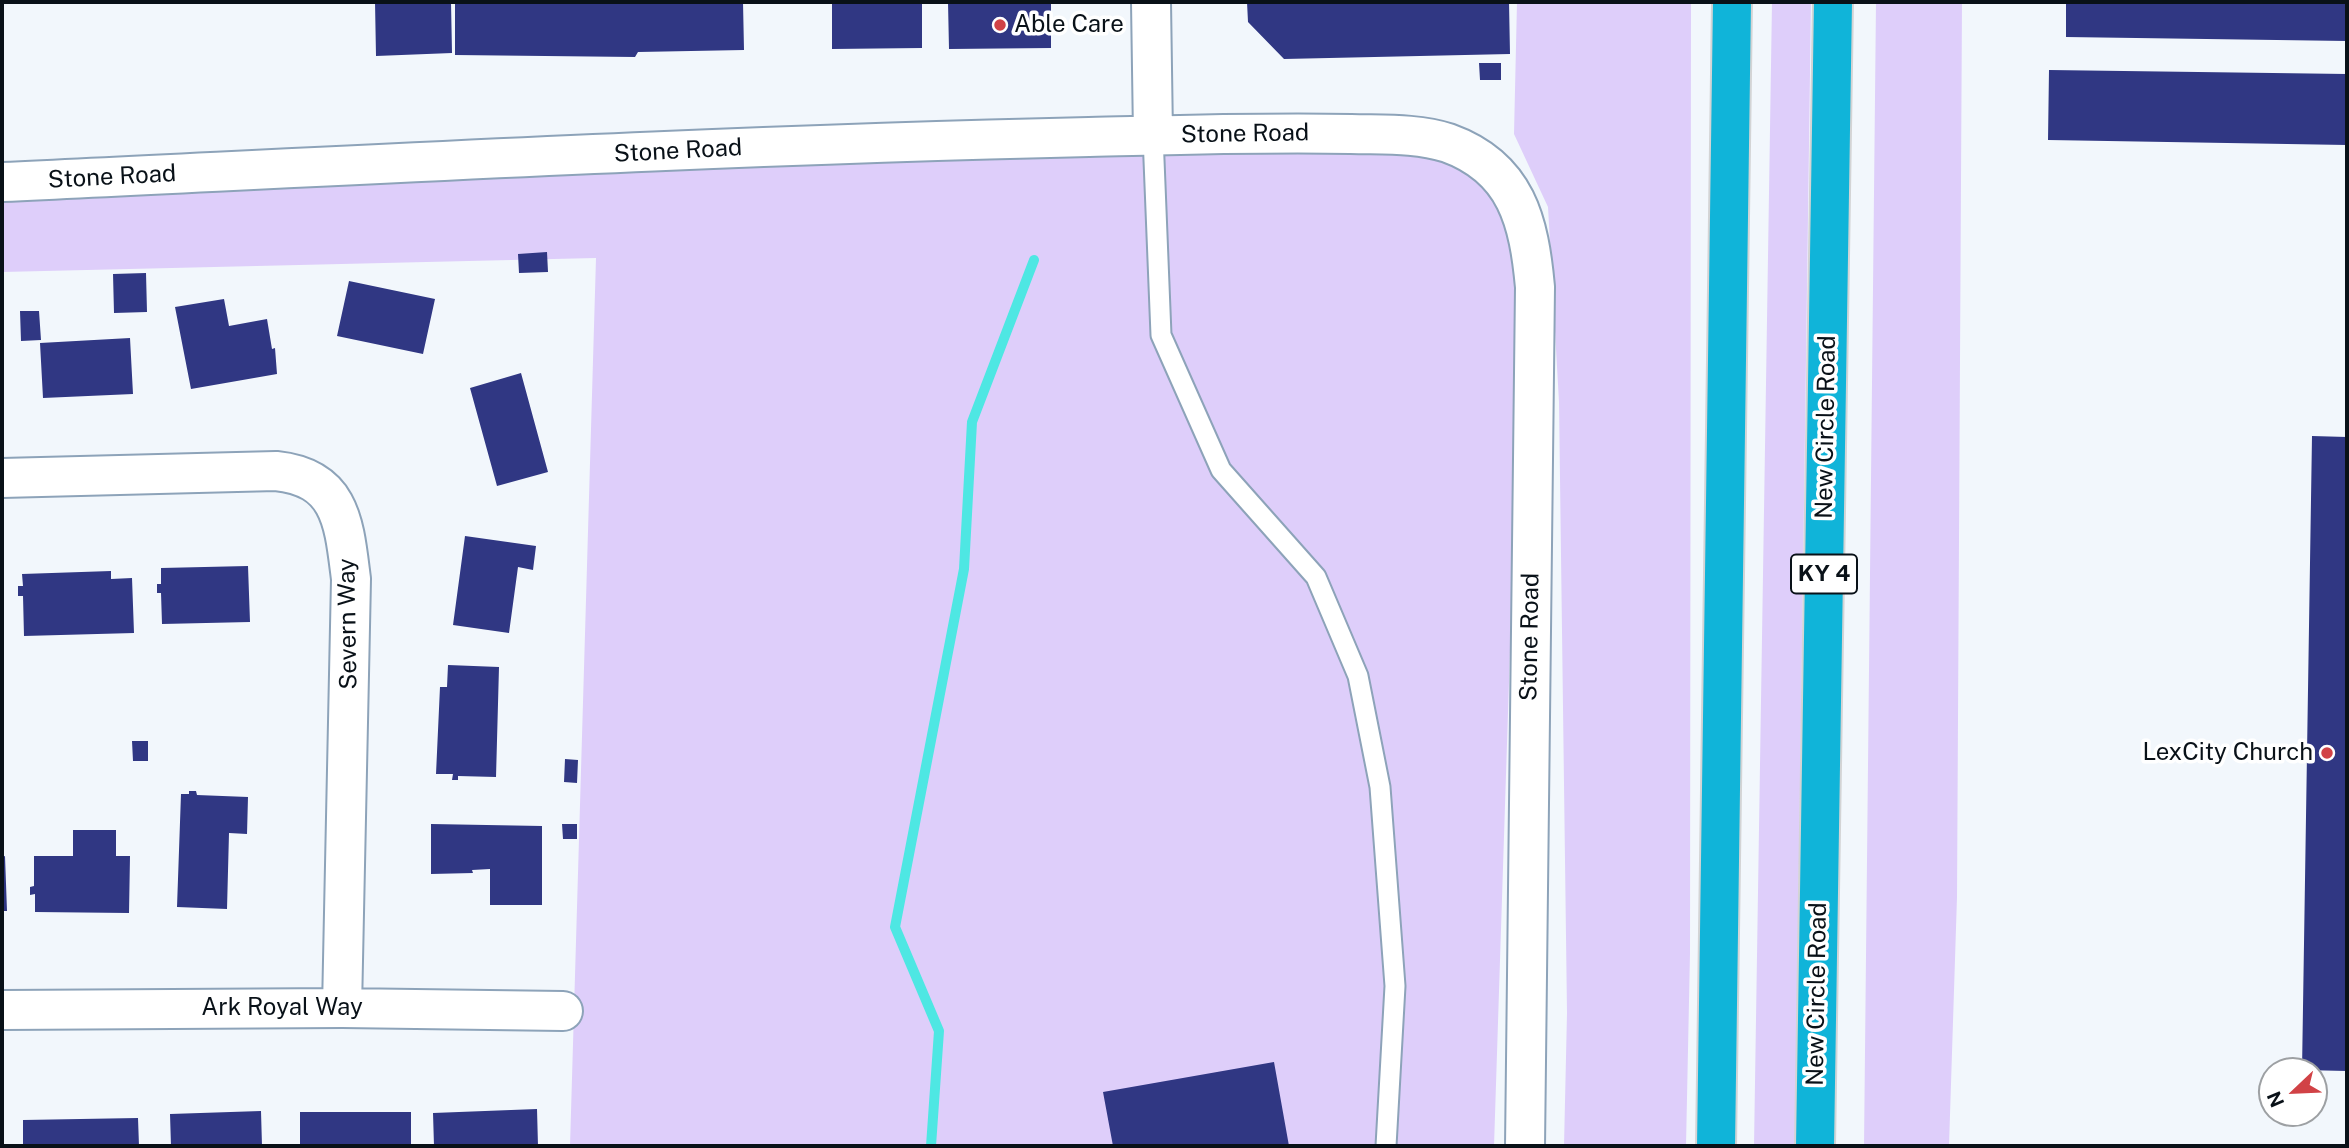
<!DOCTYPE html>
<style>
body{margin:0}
#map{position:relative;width:2349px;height:1148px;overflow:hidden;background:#f2f7fc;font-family:"Public Sans",sans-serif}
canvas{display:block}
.frame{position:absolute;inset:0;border:4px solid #091118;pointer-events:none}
.north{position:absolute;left:2258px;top:1057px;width:70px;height:70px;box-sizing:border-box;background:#fff;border:2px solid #9da0a3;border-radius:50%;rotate:247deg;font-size:19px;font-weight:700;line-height:28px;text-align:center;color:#091118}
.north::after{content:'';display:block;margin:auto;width:24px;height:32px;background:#d14246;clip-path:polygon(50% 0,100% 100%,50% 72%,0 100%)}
</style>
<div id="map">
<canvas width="2349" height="1148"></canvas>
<div class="frame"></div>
<div class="north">N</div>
</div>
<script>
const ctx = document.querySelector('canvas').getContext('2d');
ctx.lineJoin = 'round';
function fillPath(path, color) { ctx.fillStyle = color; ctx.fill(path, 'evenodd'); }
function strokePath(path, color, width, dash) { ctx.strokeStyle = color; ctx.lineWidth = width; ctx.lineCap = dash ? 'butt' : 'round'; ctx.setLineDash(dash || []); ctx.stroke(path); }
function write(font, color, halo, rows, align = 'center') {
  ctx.font = font + ' "Public Sans",sans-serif'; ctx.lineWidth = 7; ctx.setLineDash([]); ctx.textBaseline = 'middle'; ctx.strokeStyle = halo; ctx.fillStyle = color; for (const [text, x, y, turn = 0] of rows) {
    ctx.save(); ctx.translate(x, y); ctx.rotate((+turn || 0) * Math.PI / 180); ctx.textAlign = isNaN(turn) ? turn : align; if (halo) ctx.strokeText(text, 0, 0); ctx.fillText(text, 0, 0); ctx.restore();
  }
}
const green = new Path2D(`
 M1517,2h174l-1,951 -4,193h-122l3,-133 -8,-611 -11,-195 -34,-73z
 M1772,2h39l-16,1144h-41z
 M1876,2h86l-5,895 -8,249h-85z
 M1423,136l101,81 -30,929h-924l26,-888 -594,14v-101z`);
const stream = new Path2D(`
 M931,1146l8,-115 -44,-104 69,-358 8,-147 62,-162`);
const building = new Path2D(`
 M375,2h76l1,51 -76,3z
 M455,2h288l1,48 -106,2 -3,5 -180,-2z
 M832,2h90v46l-90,1z
 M948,2h103v46l-102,1z
 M1247,2h262l1,52 -226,5 -36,-37z
 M2066,2h281v39l-281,-4z
 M1479,63h22v17h-21z
 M2049,70l298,4v71l-299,-5z
 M547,252l1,20 -29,1 -1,-19z
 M146,273l1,39 -33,1 -1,-39z
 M349,281l86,18 -12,55 -86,-18z
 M224,299l5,27 38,-7 5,30 3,-1 2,26 -86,15 -16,-82z
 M20,311h19l2,29 -20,1z
 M130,338l3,56 -90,4 -3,-55z
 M521,373l27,99 -51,14 -27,-98z
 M2312,436l35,1v634l-45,-1z
 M465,536l71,10 -3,24 -15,-3 -9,66 -56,-8z
 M248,566l2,56 -88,2 -1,-31h-4v-9h4v-16z
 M111,571v8l21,-1 2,55 -110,3 -1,-40h-5v-10h5l-1,-12z
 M448,665l51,2 -3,110 -38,-1v4h-6l1,-6h-17l4,-87h7z
 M132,741h16v20h-15z
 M565,759l13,1 -1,23 -13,-1z
 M189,791h7l1,4 51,2 -1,37 -18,-1 -2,76 -50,-2 4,-113h8z
 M431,824l111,2v79h-52v-36l-18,1 1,3 -42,1z
 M562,824h15v15h-14z
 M73,830h43v26h14l-1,57 -94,-1v-18l-5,1v-8l4,-1v-30h39z
 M5,856l2,55h-5v-54z
 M1274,1062l15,84h-176l-10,-54z
 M537,1109l1,37h-104l-1,-33z
 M261,1111l1,35h-91l-1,-32z
 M300,1112h111v34h-111z
 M138,1118l1,28h-116v-26z`);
const service = new Path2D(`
 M1153,135l8,200 60,135 95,107 42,99 22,111 15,199 -9,160`);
const minor = new Path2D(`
 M1151,2l2,133
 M2,182c362,-17 725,-37 1087,-45 87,-2 175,-5 262,-3 32,1 66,-1 97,9 69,25 81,79 87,144l-10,859
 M2,478l274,-7c66,7 68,53 75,108l-9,429
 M2,1010l340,-2 221,3`);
const motorway = new Path2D(`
 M1716,1146l16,-1144
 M1815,1146l18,-1144`);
const markers = [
 [1000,25,7,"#d14246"],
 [2327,753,7,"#d14246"]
];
const shields = [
 [1824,574,66]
];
const shieldNames = [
 ["KY 4",1824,574]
];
const poiNames = [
 ["Able Care",1014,25],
 ["LexCity Church",2313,753,"right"]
];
const streetNames = [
 ["Stone Road",1245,134,-1],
 ["Stone Road",678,151,-3],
 ["Stone Road",112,177,-3],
 ["New Circle Road",1826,427,-89],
 ["Severn Way",348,624,-91],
 ["Stone Road",1530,637,-89],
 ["New Circle Road",1817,994,-89],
 ["Ark Royal Way",282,1008]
];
fillPath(green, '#decefa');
strokePath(stream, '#4ee7e3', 10);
fillPath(building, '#303783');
strokePath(service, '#8da3b9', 23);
strokePath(minor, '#8da3b9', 42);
strokePath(motorway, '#d3d4d5', 42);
strokePath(service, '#fff', 19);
strokePath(minor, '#fff', 38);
strokePath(motorway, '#10b4d9', 38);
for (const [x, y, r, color] of markers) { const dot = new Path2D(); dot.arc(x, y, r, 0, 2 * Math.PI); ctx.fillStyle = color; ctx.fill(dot); strokePath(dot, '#fff', 2.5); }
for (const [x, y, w] of shields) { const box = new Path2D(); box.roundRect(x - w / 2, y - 19.5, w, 39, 5); ctx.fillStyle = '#fff'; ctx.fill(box); strokePath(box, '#091118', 2); }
write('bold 23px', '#091118', null, shieldNames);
write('24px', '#091118', '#fff', poiNames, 'left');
write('24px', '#091118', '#fff', streetNames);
</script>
